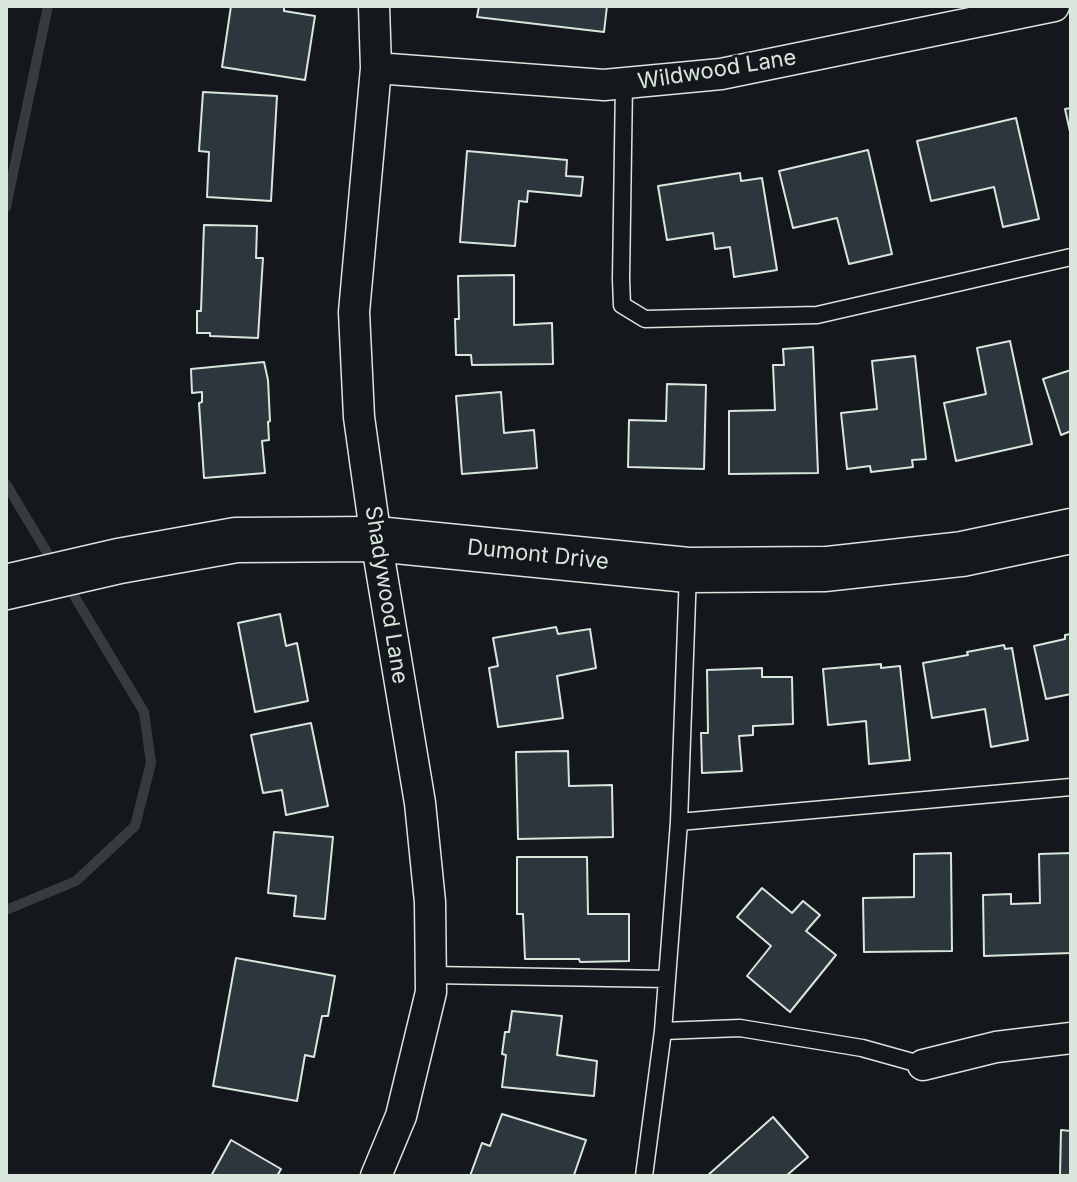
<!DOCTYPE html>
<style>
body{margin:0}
#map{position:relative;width:1077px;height:1182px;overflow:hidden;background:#14181c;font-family:Inter,sans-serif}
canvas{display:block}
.frame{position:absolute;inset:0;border:8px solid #d8e6dc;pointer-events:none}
</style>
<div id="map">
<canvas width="1077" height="1182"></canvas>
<div class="frame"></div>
</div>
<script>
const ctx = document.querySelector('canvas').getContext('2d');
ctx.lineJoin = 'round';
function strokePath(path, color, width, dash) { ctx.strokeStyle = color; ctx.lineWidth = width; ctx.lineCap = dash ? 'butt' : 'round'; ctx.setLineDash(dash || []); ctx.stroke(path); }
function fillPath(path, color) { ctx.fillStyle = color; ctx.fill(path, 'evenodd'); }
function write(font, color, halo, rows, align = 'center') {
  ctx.font = font + ' Inter,sans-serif'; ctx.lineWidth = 6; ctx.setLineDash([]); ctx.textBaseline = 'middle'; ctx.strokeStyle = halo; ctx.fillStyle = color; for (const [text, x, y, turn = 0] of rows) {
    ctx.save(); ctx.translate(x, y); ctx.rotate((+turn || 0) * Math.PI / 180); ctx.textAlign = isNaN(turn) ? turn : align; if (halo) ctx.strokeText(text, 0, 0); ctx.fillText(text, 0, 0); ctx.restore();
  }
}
const stream = new Path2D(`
 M6,207l42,-201
 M6,484l48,80
 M6,910l70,-29 59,-55 16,-63 -7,-51 -77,-128`);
const building = new Path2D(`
 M231,6h53v5l31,5 -10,64 -83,-13z
 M479,6h128l-3,26 -127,-15z
 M203,92l74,4 -6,105 -64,-4 2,-45 -10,-1z
 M1071,108v28l-6,-27z
 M1016,118l23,101 -36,8 -9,-40 -63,14 -14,-60z
 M868,150l24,104 -43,10 -12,-46 -44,10 -14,-57z
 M467,151l100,9 -1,16 17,1 -2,19 -53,-5 -1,11 -8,-1 -4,45 -55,-4z
 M740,173l1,8 21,-3 15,92 -43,7 -4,-30 -15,2 -2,-16 -46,7 -9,-54z
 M204,225l53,1 -1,32h7l-5,80 -48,-2v-3h-13v-22h4z
 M514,275v50l38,-2 1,41 -81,1 -1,-10h-15l-1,-36h4l-1,-43z
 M1010,341l22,103 -76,17 -12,-58 42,-9 -9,-46z
 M813,347l5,126 -89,1v-63l46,-1 -2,-45h11l-1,-16z
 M915,356l11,103 -14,1 1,7 -42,5 -1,-6 -23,3 -6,-56 36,-4 -5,-48z
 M264,362l4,18 2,41 -2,1 1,18 -7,1 3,32 -61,5 -5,-75 3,-1v-10l-10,1 -1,-24z
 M1071,370v61l-10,4 -18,-56z
 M667,384l39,1 -2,84 -76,-2 1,-47 37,1z
 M501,392l3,41 30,-3 3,38 -75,6 -6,-78z
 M280,614l6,32 11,-3 11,58 -53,11 -17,-89z
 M556,627l2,7 32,-5 6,39 -39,8 6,42 -65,9 -9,-59 9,-2 -5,-28z
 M1071,634v60l-25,5 -12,-53 31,-7v-4z
 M1004,645l1,4 7,-1 16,92 -37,7 -6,-38 -53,9 -9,-55 45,-8 -1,-3z
 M881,664v4l19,-2 10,94 -41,4 -3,-43 -38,4 -5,-56z
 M762,668v9h30l1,47 -40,2v9l-14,1 3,35 -40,2 -1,-40h7l-1,-63z
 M311,723l17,83 -42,9 -4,-25 -19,3 -12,-58z
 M568,751l1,35 43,-1 1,52 -95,2 -2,-87z
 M274,832l59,5 -8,82 -31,-3 2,-20 -28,-3z
 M951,853l1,98 -88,1 -1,-54 51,-1v-43z
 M1071,853v100l-87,3 -1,-61 28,-1v10l29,-1 -1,-49z
 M517,857h70l1,57h41v47l-49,1 -1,-3h-54l-2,-45h-6z
 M762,888l30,25 11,-12 17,14 -14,16 30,24 -46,57 -43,-36 24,-30 -34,-29z
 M236,958l99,18 -7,40h-6l-8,41 -9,-2 -8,46 -84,-15z
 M512,1011l50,5 -5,39 40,6 -3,35 -92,-9 4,-32 -4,-1 3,-22h4z
 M502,1114l84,26 -12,35 4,1h-108l12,-33 8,3z
 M773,1117l35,40 -22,19h-79z
 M1061,1130l10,1v45h-11z
 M231,1140l50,29 -4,7h-66z`);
const lane = new Path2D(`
 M624,84l-3,195 1,26 23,14 172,-4 254,-58
 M679,822l392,-35
 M431,975l236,4
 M663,1031l77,-3 122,20 61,17
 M644,1176l19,-145 16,-209 9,-250`);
const street = new Path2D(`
 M374,6l2,62 -22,244 5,105 17,122 44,264 10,99 1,90 -30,124 -25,60
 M376,68l228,17 117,-11 333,-68
 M923,1065l73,-18 75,-9`);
const secondary = new Path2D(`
 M6,587l113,-26 117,-21 140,-1 312,31 138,-1 136,-15 109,-23`);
const streetNames = [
 ["Wildwood Lane",717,70,-9],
 ["Dumont Drive",538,555,6],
 ["Shadywood Lane",386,595,81]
];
strokePath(stream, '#363b3e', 10);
fillPath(building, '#2c363c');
strokePath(building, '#d8e6dc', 2);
strokePath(lane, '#d8e6dc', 19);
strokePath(street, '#d8e6dc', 33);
strokePath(secondary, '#d8e6dc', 47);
strokePath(lane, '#14181c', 16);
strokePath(street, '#14181c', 30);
strokePath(secondary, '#14181c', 44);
write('22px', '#d8e6dc', '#14181c', streetNames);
</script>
